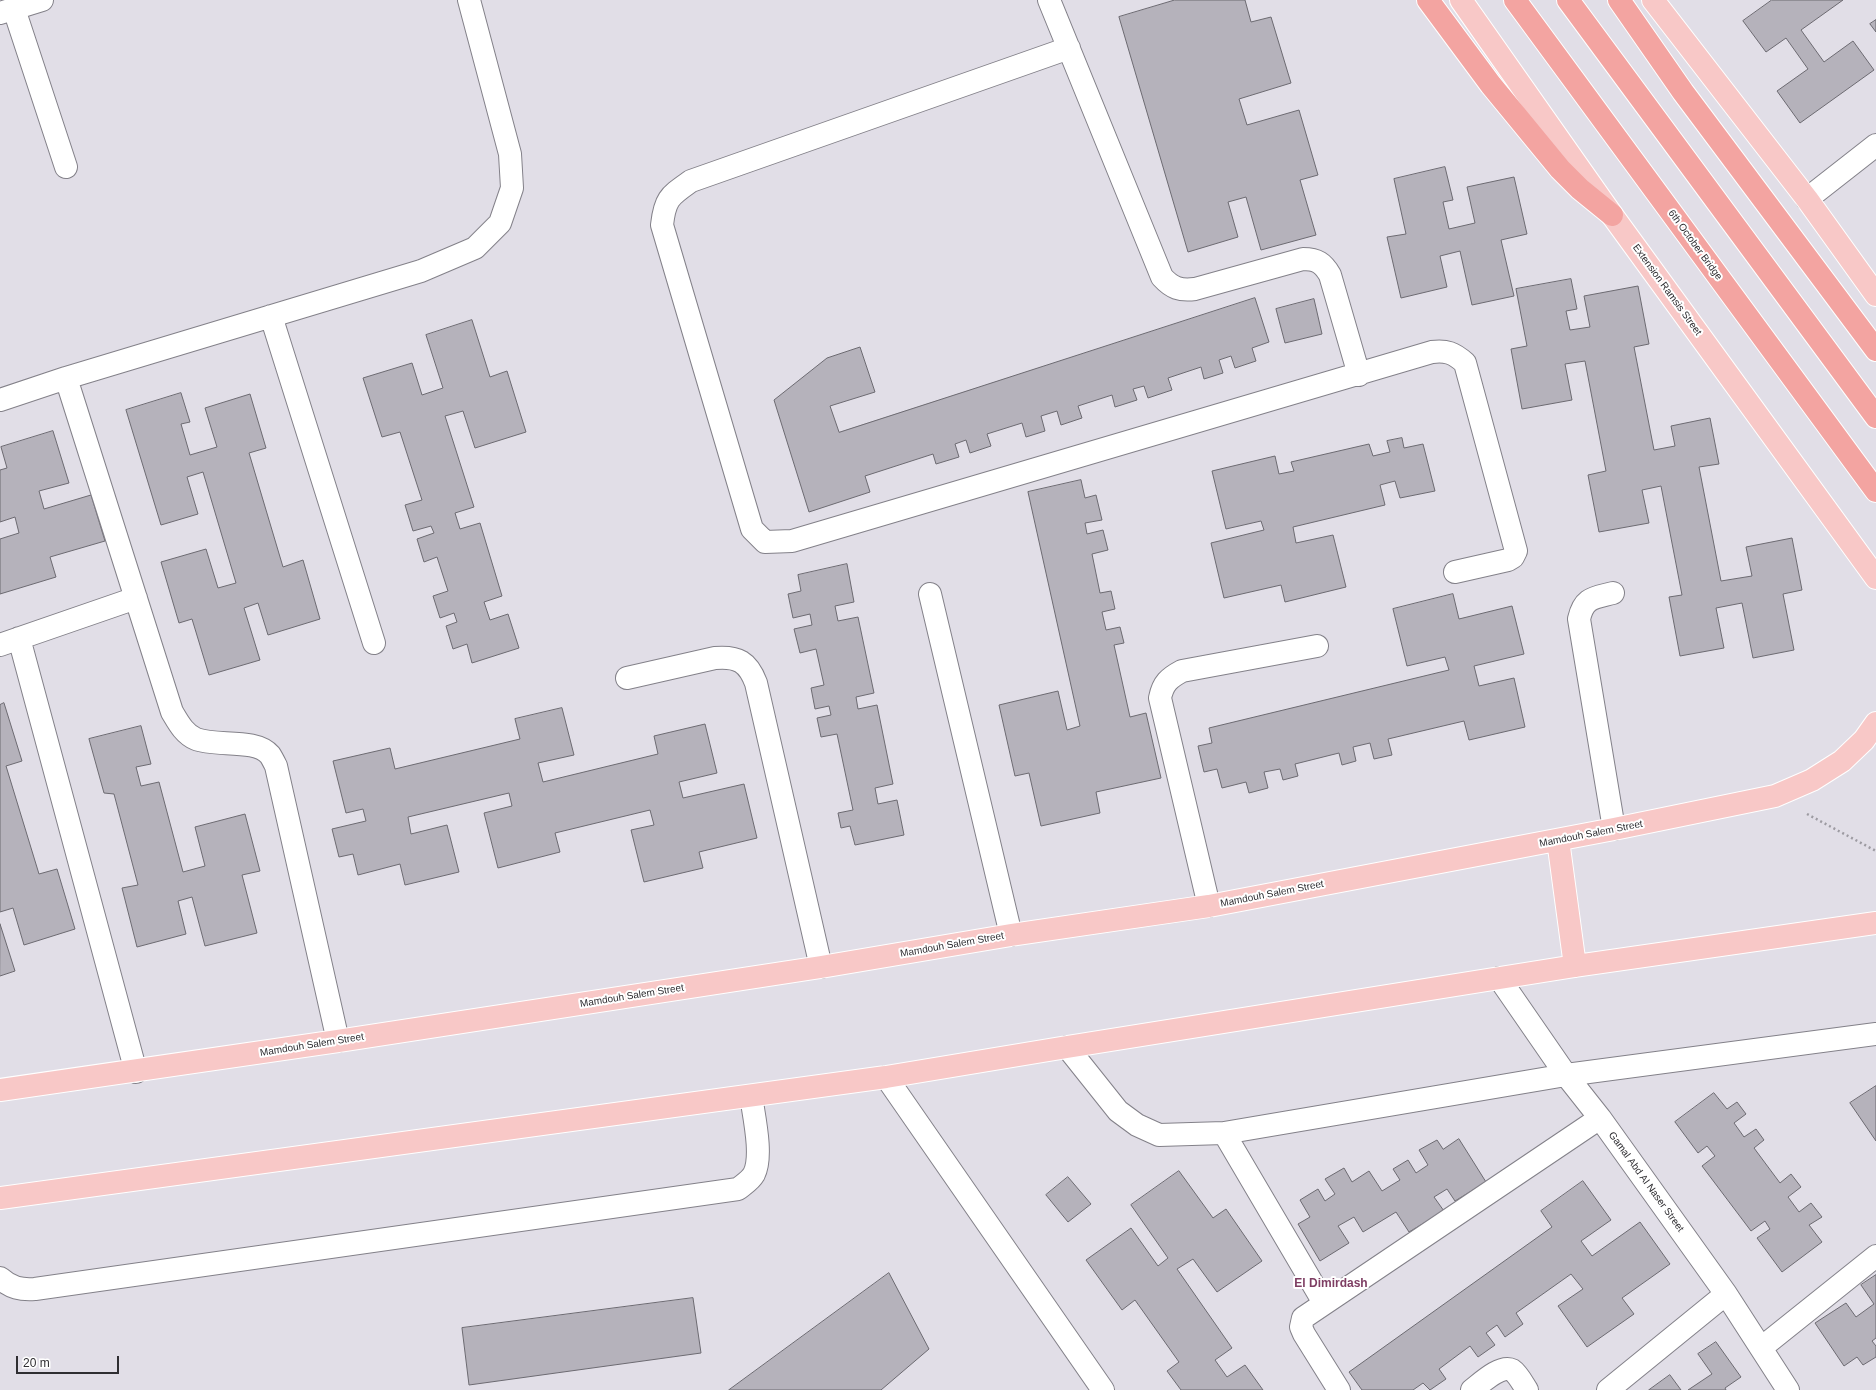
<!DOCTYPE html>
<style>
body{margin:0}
#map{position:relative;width:1876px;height:1390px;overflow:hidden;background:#e1dee7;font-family:Arial,sans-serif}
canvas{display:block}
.scale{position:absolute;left:16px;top:1356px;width:103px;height:18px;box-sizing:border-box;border:2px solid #2f2e32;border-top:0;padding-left:5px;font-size:12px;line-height:14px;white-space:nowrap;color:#2f2e32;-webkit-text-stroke:3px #fff;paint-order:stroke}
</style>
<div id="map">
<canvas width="1876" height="1390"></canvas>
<div class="scale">20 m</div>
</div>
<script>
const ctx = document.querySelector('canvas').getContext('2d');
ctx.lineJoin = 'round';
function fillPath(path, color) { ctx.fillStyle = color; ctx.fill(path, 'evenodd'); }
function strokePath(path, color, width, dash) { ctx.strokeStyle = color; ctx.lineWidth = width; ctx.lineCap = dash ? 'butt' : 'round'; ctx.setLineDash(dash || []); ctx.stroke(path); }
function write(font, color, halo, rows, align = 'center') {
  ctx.font = font + ' Arial,sans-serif'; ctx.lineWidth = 4; ctx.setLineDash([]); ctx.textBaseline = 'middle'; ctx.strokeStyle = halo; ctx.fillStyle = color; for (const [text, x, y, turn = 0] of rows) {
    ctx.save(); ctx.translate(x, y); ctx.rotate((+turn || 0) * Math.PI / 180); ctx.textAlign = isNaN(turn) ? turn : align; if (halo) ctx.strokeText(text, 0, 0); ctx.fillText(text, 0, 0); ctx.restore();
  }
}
const building = new Path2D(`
 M1175,0h70l6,22 20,-5 20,66 -52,16 8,26 52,-15 19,65 -18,5 16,55 -55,15 -15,-53 -18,5 10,35 -50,15 -69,-235z
 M1772,0h71l-42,30 23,32 29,-21 21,29 -74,53 -23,-32 31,-22 -22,-31 -20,14 -23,-31z
 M1876,20v12l-6,-8z
 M1445,167l8,33 -10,2 6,27 26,-6 -8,-36 47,-10 13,57 -26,6 13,56 -42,9 -12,-54 -20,5 7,31 -46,11 -14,-61 19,-3 -12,-55z
 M1571,279l6,30 -11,2 4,19 20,-3 -6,-31 54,-10 11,58 -15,3 20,103 21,-4 -4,-20 39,-8 9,46 -20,3 22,114 31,-5 -6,-29 46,-9 10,52 -19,4 11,56 -41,8 -11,-55 -26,5 8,40 -44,8 -11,-59 13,-2 -21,-109 -19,4 7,33 -50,9 -11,-57 18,-4 -21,-110 -20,3 7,36 -50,9 -11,-60 16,-3 -11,-57z
 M1255,298l14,44 -17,6 4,13 -21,7 -4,-12 -12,4 4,13 -19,6 -3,-12 -33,11 4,12 -24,8 -4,-12 -11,3 4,11 -22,7 -3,-12 -34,11 4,12 -21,7 -4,-14 -16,5 4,15 -19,6 -4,-14 -35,11 4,12 -21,7 -4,-13 -11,4 4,13 -23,7 -3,-10 -68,22 5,16 -61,20 -35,-112 53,-42 33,-11 15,45 -45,14 9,26z
 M1314,299l8,35 -37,9 -9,-34z
 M472,320l18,57 17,-6 19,61 -51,16 -12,-37 -18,5 29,91 -19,6 5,16 20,-6 22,73 -18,6 6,18 18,-6 11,34 -47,15 -5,-19 -14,5 -7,-23 11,-4 -3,-9 -14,5 -7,-22 15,-5 -11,-34 -13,5 -7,-23 17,-6 -3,-7 -18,5 -8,-26 17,-5 -22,-68 -18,5 -19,-59 49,-15 10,32 21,-7 -17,-53z
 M181,393l9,29 -9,2 9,31 27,-8 -12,-39 45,-14 16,54 -17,5 34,114 20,-7 17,59 -52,16 -10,-32 -14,5 16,52 -51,15 -17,-56 -13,4 -18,-61 45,-13 12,39 18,-5 -33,-111 -16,5 11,37 -37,11 -35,-115z
 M53,431l16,52 -30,8 5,18 47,-14 14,46 -55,16 6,20 -56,17v-55l19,-6 -4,-16 -15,5v-52l7,-2 -6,-21z
 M1402,438l2,10 19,-4 12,47 -35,7 -5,-17 -15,4 5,20 -92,22 3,16 37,-8 13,52 -61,15 -4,-17 -57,13 -13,-55 53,-13 -3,-9 -35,8 -14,-58 63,-15 4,18 15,-3 -3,-9 78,-18 4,12 17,-4 -3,-11z
 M1081,480l4,18 11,-3 6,25 -17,3 2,11 16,-4 5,20 -16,4 8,39 11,-2 4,18 -13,3 4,18 14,-3 4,16 -10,2 16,72 16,-4 15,65 -65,14 4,21 -59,13 -12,-53 -14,3 -16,-71 59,-14 9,39 13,-4 -52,-234z
 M847,564l7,38 -19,4 3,15 20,-4 16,76 -18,4 2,12 19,-4 16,79 -18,4 3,16 19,-4 7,35 -49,10 -5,-19 -9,2 -3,-15 15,-3 -16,-76 -16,3 -4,-19 14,-3 -2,-9 -14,3 -4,-21 13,-3 -8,-36 -16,4 -6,-24 18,-4 -2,-11 -17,4 -5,-24 13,-3 -3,-16z
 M1453,594l6,25 53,-13 12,48 -50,12 5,20 35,-8 11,49 -56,13 -5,-19 -76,18 4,16 -18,4 -4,-16 -17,4 3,14 -14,4 -3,-12 -44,11 3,12 -15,4 -3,-11 -16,3 4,16 -19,5 -3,-11 -24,6 -5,-19 -13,3 -6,-26 14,-3 -3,-15 240,-58 -4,-13 -38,9 -14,-57z
 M4,703l18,58 -16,5 33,108 18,-5 18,60 -51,16 -11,-37 -13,4v-207z
 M562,708l12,47 -36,8 5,19 115,-28 -4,-18 51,-12 12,49 -38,9 4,16 61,-14 13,54 -58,14 4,16 -59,14 -13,-52 23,-5 -4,-15 -95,23 5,19 -62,16 -14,-55 28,-7 -3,-13 -101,24 3,17 36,-9 12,47 -54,13 -5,-21 -42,11 -5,-21 -14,3 -7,-28 34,-8 -3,-12 -17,4 -13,-52 57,-13 5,21 125,-30 -5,-20z
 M141,726l10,38 -15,3 5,19 18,-4 24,90 22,-6 -10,-39 50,-13 15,57 -18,4 15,58 -52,13 -13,-49 -14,4 8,33 -49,13 -15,-59 16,-3 -24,-91 -10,-1 -15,-54z
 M0,924l15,47 -15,5z
 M1876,1086v55l-26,-38z
 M1714,1093l13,16 10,-7 9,12 -12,9 10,14 12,-8 8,11 -10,8 26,35 11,-9 10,13 -13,10 11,15 12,-9 11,14 -13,8 13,17 -40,30 -25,-34 13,-9 -5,-8 -14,10 -49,-65 13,-10 -8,-10 -9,7 -23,-31z
 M1459,1139l27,43 -31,19 -8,-12 -13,8 10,14 -35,21 -13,-20 -33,20 -9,-15 -16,9 11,17 -29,18 -22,-37 12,-7 -10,-17 18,-11 7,12 10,-7 -10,-15 19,-11 8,14 17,-11 13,20 18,-11 -7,-11 15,-9 8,13 12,-8 -9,-15 18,-10 6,9z
 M1179,1171l34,47 13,-9 36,52 -45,31 -24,-33 -16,10 55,79 -17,12 12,17 18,-12 18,25h-82l-14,-19 12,-9 -44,-62 -13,10 -36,-50 45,-32 27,38 10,-8 -37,-53z
 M1068,1177l23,27 -23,18 -22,-27z
 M1583,1181l28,39 -30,21 11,15 48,-34 30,42 -48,34 12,16 -47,33 -29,-41 25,-17 -12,-15 -55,39 7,11 -18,13 -8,-12 -11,8 9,12 -17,12 -8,-11 -31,23 7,10 -16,11 -7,-7 -10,7h-51l-13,-18 203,-145 -11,-16z
 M889,1273l40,76 -48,41h-152z
 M1876,1275v63l-4,3 4,5v11l-13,8 -6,-8 -13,9 -29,-43 31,-20 10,14 18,-13 -13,-19z
 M693,1298l8,55 -232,32 -7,-57z
 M1716,1342l25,35 -16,11 1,2h-38l24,-16 -14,-20z
 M1670,1375l11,15h-32z`);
const path = new Path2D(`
 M1807,814l69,37`);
const minor = new Path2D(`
 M1049,0l113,277c10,11 18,14 33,12l108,-30c14,0 20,4 27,16l29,100
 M14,9l52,158
 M0,13l42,-13
 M1069,48l-378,133c-21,15 -26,17 -29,44l90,304 13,13 27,-1 640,-189c14,-2 22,1 33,11l51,188 -3,6 -5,3 -53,12
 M1807,199l69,-54
 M271,316l103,327
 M66,378l106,334c6,10 12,22 24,27 20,8 60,-1 74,16 2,3 4,7 6,11l62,275
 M0,400l66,-22 355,-107 54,-23 25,-25 12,-35 -2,-34 -41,-154
 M1613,593c-19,5 -29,4 -34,26l35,210
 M930,594l81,341
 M19,638l117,434
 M0,645l136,-47
 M627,678l88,-20c23,-2 33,4 41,25l65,284
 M1209,906l-49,-208c3,-15 9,-20 22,-27l135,-25
 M1499,978l67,97 34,43 126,176 62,96
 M1067,1047l51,64 19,14 22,10 65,-2 342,-58 310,-41
 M886,1077l217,313
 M1224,1133l100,170
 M0,1278c11,10 21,12 35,11l703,-100c6,-5 12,-8 16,-15 9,-18 0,-57 -3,-78
 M1761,1348l115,-92
 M1339,1390l-35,-56 -3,-7 2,-9 297,-200
 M1472,1390c8,-6 29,-26 40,-20 6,4 11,14 15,20
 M1608,1390l118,-96`);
const major = new Path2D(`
 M1461,0l151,215 264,363
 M1653,0l154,199 69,96
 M1558,840l17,126
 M0,1090l338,-49 483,-74 190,-32 198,-29 405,-77 161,-33 37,-16 30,-19 22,-21 12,-17
 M0,1198l886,-121 181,-30 508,-81 301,-43`);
const highway = new Path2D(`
 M1428,0l63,85 69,84 20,20 32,26
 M1515,0l361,491
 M1568,0l308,417
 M1619,0l64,92 193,258`);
const streetNames = [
 ["6th October Bridge",1695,245,54],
 ["Extension Ramsis Street",1667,290,54],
 ["Mamdouh Salem Street",1591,834,-11],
 ["Mamdouh Salem Street",1272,894,-11],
 ["Mamdouh Salem Street",952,945,-10],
 ["Mamdouh Salem Street",632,996,-9],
 ["Mamdouh Salem Street",312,1045,-9],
 ["Gamal Abd Al Naser Street",1646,1182,54]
];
const quarterNames = [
 ["El Dimirdash",1331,1284]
];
fillPath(building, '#b5b2bb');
strokePath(building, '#6c6a71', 1);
strokePath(minor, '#838189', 24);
strokePath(major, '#fff', 24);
strokePath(highway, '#fff', 24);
strokePath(path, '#9d9ba2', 2.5, [2, 3]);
strokePath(minor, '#fff', 22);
strokePath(major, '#f8c8c7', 22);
strokePath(highway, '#f3a4a1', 22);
write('10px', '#2f2e32', '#fff', streetNames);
write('bold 12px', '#7e3e63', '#fff', quarterNames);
</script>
